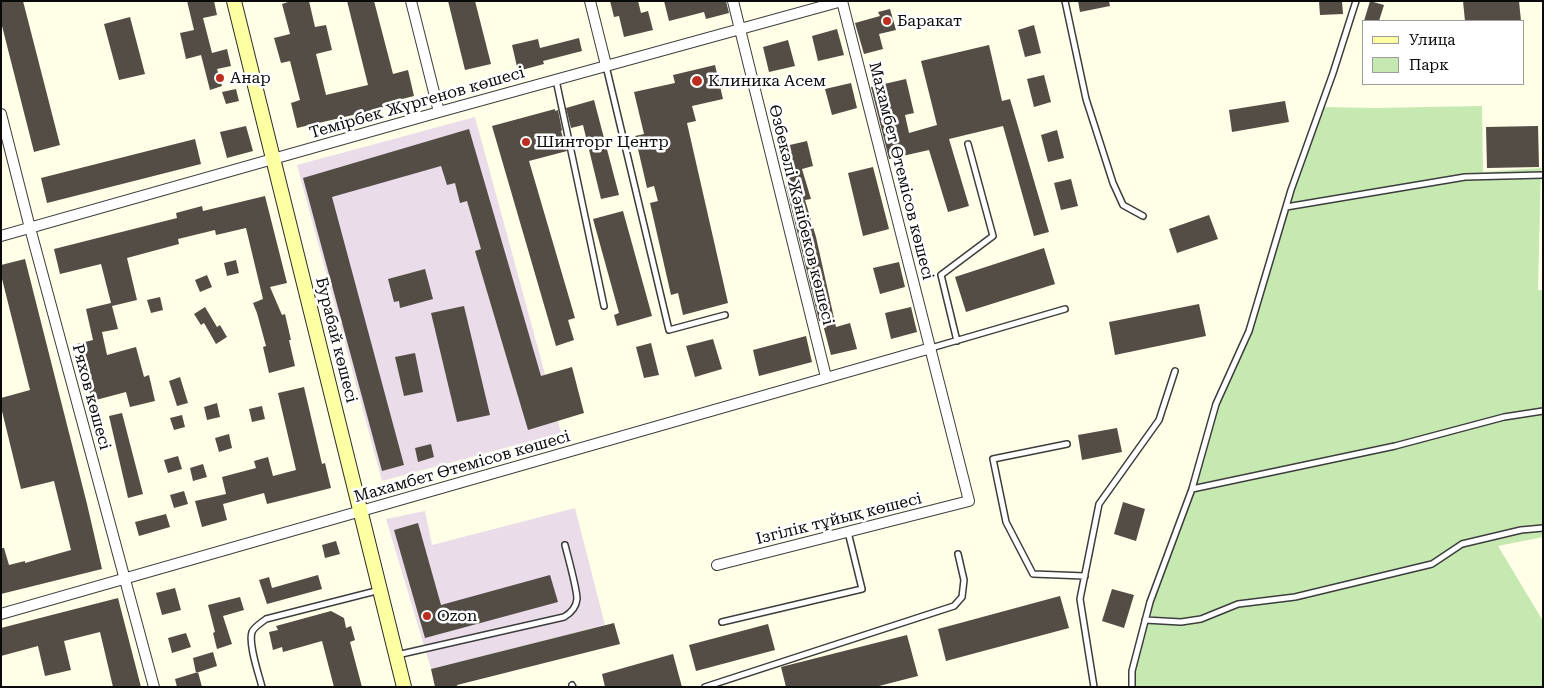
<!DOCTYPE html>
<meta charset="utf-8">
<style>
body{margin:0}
#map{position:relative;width:1544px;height:688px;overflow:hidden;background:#fffee7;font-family:"Roboto Serif",serif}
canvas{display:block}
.frame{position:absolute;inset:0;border:2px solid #0a0a0a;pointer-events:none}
.legend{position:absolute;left:1362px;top:20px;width:162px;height:65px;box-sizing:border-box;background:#fff;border:1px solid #9d9d9d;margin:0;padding:6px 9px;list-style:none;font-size:15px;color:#0a0a0a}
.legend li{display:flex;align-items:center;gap:10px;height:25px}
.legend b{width:25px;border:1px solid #9d9d9d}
</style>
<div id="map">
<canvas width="1544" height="688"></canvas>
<div class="frame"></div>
<ul class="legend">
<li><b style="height:6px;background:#fcffa2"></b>Улица</li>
<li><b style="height:14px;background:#c6e9b1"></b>Парк</li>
</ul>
</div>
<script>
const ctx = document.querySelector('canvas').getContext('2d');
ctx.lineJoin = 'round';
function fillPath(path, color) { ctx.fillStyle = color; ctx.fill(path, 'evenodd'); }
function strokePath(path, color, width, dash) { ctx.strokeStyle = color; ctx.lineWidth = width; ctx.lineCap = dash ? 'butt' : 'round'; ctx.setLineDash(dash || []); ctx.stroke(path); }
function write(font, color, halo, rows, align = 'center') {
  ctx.font = font + ' "Roboto Serif",serif'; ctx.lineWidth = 5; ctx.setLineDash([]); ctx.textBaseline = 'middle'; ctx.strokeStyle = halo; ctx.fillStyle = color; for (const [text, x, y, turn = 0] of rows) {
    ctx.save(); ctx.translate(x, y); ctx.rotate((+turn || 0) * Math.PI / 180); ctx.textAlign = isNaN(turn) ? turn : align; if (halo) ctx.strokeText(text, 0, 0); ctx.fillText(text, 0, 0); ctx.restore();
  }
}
const industrial = new Path2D(`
 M475,117l86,316 -179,48 -85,-316z
 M575,508l30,117 -174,44 -45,-150 39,-8 7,34z`);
const green = new Path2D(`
 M1482,106l1,66 58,-4 -3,122h5v247l-45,9 45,75v66h-411v-16l18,-69 42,-113 24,-85 33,-73 42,-141 30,-83 55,1z`);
const building = new Path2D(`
 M1,1h22l37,144 -26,7 -33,-130z
 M187,1h27l3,14 -14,3 9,35 15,-4 4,17 -14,3 5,17 -12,4 -9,-35 -15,4 -6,-26 14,-3z
 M291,1h18l6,26 11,-2 6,25 -16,4 10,41 42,-10 -21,-84h27l19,73 15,-4 6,26 -32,8 1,4 -86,20 -6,-25 9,-3 -10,-39 -9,2 -7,-25 16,-4 -8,-30z
 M448,1h27l16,63 -26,6z
 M610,1h28l3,12 7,-2 5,19 -29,7 -5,-21 -5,1z
 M664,1h62l3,12 -23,6 -2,-7 -35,9z
 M1078,1h31l1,5 -30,6z
 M1319,1h23l1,13 -23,1z
 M1370,1l14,4 -5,16h-15z
 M1463,1h56l2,20h-56z
 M890,9l6,21 -17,4 4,15 -19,5 -9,-31 25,-7 -2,-4z
 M130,17l15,57 -26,6 -15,-56z
 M1034,25l7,28 -16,4 -7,-27z
 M837,29l7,26 -26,6 -6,-25z
 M579,38l3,13 -39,10 1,3 -26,7 -6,-26 26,-6 2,9z
 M788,40l7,26 -26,6 -6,-25z
 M989,45l13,56 8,-2 39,133 -15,4 -31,-110 -54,13 20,67 -21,6 -19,-62 -40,9 -18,-72 35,-8 8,34 -9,2 4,18 28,-8 -16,-64z
 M715,65l8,34 -31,7 4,15 -9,2 41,180 -45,12 -5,-22 -7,2 -21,-92 8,-2 -4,-15 -7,2 -12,-52 9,-2 -10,-42 41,-9 -2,-8z
 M1044,75l7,27 -17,5 -7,-28z
 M851,83l6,25 -25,7 -7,-26z
 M236,89l3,12 -13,3 -4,-12z
 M594,100l25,95 -18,4 -18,-74 -12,3 -5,-20z
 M1285,101l4,21 -57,10 -3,-22z
 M555,109v2l3,-1 4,20 -1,1 6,20 -38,10 46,157 -7,2 6,20 -18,6 -64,-220z
 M246,126l7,25 -26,7 -7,-26z
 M1538,126l1,41 -52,1 -1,-41z
 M469,129l72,247 31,-9 12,46 -56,17 -53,-179 6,-2 -14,-48 -7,2 -5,-20 -8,2 -6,-19 -109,31 72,268 -22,6 -79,-293z
 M1057,130l7,28 -16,4 -7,-27z
 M195,139l6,25 -154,39 -6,-25z
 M807,141l6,25 -11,3 9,30 -6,1 11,37 20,90 14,-4 7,26 -26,6 -9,-34h-3l-33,-135 4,-2 -9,-37z
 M873,167l16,62 -26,7 -15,-63z
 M1071,179l7,27 -17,4 -7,-27z
 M265,196l22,87 -17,4 12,28 3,-1 6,26h-2l6,26 -26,7 -6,-26 3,-1 -9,-33 -4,-10 10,-4 -17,-71 -30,7 -1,-5 -37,9 1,5 -52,14 10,42 -25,6 6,23 -16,3 5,23 29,-8 8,30 5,-2 6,26 -25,6 -4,-15 -34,9 -15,-57 16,-4 -7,-31 25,-6 -10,-39 -41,10 -6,-25 123,-31 -1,-5 26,-7 1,5z
 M623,211l29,105 -35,10 -3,-11 5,-2 -26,-94z
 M1209,215l9,24 -41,14 -8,-24z
 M1044,248l11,36 -89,28 -11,-35z
 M25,259l62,245 15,65 -101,25v-46h3l5,17 16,-4v2l46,-13 -17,-69 -33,8 -20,-82v-9l29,-8 -29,-115v-10z
 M236,260l3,13 -12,3 -3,-13z
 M899,262l6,25 -25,7 -7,-26z
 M425,269l8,30 -33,9 -1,-7 -5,1 -6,-23z
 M207,275l5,12 -12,5 -5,-12z
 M160,297l3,13 -12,3 -4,-13z
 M1199,304l7,32 -91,19 -6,-33z
 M464,306l26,109 -33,7 -26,-109z
 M205,307l12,20 3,-2 7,12 -11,7 -12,-21 -3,2 -7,-11z
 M911,307l6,25 -26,7 -6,-26z
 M806,336l6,26 -53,14 -6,-26z
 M713,339l9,30 -27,8 -9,-31z
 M651,343l8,32 -15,3 -8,-31z
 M415,353l8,39 -19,4 -9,-39z
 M180,377l8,26 -11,3 -8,-25z
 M304,387l18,77 3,-1 6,25 -64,16 -3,-11 -41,11 4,16 -25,7 -7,-26 31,-7 -4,-17 34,-9 -2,-7 14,-4 5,19 23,-6 -18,-77z
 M217,403l3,14 -13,3 -3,-13z
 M262,406l3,13 -13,3 -3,-13z
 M122,413l21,81 -15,4 -19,-82z
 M182,415l3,12 -11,3 -4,-12z
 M1117,428l5,24 -40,8 -4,-25z
 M229,434l3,14 -13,4 -4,-14z
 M431,444l3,13 -16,5 -3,-14z
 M178,456l4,13 -14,4 -4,-13z
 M203,464l4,13 -14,4 -3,-13z
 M184,491l4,13 -14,4 -4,-13z
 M1123,502l22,7 -9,32 -22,-7z
 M166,514l4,13 -31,9 -4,-14z
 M418,523l23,82 109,-30 8,27 -133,36 -31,-108z
 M336,541l4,13 -15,4 -3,-13z
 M318,575l4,14 -55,15 -8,-24 10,-3 3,11z
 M175,588l6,22 -19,5 -6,-22z
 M1112,589l22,6 -10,33 -22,-7z
 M1060,596l9,32 -123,33 -8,-32z
 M240,597l4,13 -21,6 9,28 -15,5 -4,-16 2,-1 -7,-27z
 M118,598l23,89h-28l-13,-55 -36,9 7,29 -26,6 -7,-30 -37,10v-28z
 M331,611l13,7 2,10 5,-2 4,14 -5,2 12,45h-28l-12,-46 -39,11 -1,-5 -9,3 -4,-18 9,-2 -2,-4z
 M614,623l6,21 -163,41v2h-22l-4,-18z
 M768,624l7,26 -79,21 -7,-26z
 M186,633l5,14 -19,6 -4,-15z
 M907,635l11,41 -43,11h-89l-5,-20z
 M213,652l4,14 -21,7 -3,-15z
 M673,654l9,33h-77l-3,-13z
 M198,672l4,15h-25l-2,-8z`);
const lane = new Path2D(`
 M1065,1l21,98 27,84 10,22 20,11
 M606,66l63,264 56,-15
 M556,80l48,226
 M1286,207l179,-30 78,-2
 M957,341l-16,-66 52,-39 -25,-92
 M931,348l134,-39
 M1067,444l-74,15 13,63 27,52 52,2
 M1192,489l203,-43 109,-29 39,-6
 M1145,620l36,2 20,-3 37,-15 57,-7 137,-33 30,-20 59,-14 22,-2
 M722,622l140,-33 -14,-57
 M397,655l167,-38c7,-4 12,-9 13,-18 0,-10 -9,-42 -12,-54
 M572,685l1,2
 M262,687c-3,-12 -14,-43 -10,-55 2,-5 9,-9 14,-13l114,-29
 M705,687l249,-81 8,-9 2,-17 -6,-26
 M1094,687l-14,-88 19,-95 60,-84 16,-49
 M1132,687v-16l18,-69 42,-113 24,-85 33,-73 42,-141 42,-117 23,-72`);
const street = new Path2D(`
 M411,1l28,111
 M590,1l16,64
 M733,1l93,376
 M1,114l29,114 124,459
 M1,236l438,-124 403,-111
 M717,565l252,-64 -127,-500
 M1,614l930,-266`);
const secondary = new Path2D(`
 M234,1l170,686`);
const markers = [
 [887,21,5,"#bc2f20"],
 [220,78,5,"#bc2f20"],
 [697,81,6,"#bc2f20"],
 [526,142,5,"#bc2f20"],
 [427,616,5,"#bc2f20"]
];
const poiNames = [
 ["Баракат",897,21],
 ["Анар",230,78],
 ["Клиника Асем",708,81],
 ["Шинторг Центр",536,142],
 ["Ozon",437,616]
];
const streetNames = [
 ["Темірбек Жүргенов көшесі",417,103,-16],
 ["Махамбет Өтемісов көшесі",901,171,76],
 ["Өзбекәлі Жәнібеков көшесі",801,215,76],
 ["Бурабай көшесі",336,340,76],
 ["Ряхов көшесі",91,397,75],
 ["Махамбет Өтемісов көшесі",462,467,-16],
 ["Ізгілік тұйық көшесі",839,519,-14]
];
fillPath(industrial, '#eadde9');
fillPath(green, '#c6e9b1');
fillPath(building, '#534d46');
strokePath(lane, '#3d3d3d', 8);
strokePath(street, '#3d3d3d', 12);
strokePath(secondary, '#2c2c2c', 16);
strokePath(lane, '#fff', 5);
strokePath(street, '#fff', 10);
strokePath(secondary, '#fcffa2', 14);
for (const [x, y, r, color] of markers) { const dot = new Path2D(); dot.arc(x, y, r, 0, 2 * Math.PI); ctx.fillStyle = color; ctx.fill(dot); strokePath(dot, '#fff', 2); }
write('16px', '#0a0a0a', '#fff', poiNames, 'left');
write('16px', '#0a0a0a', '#fff', streetNames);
</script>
